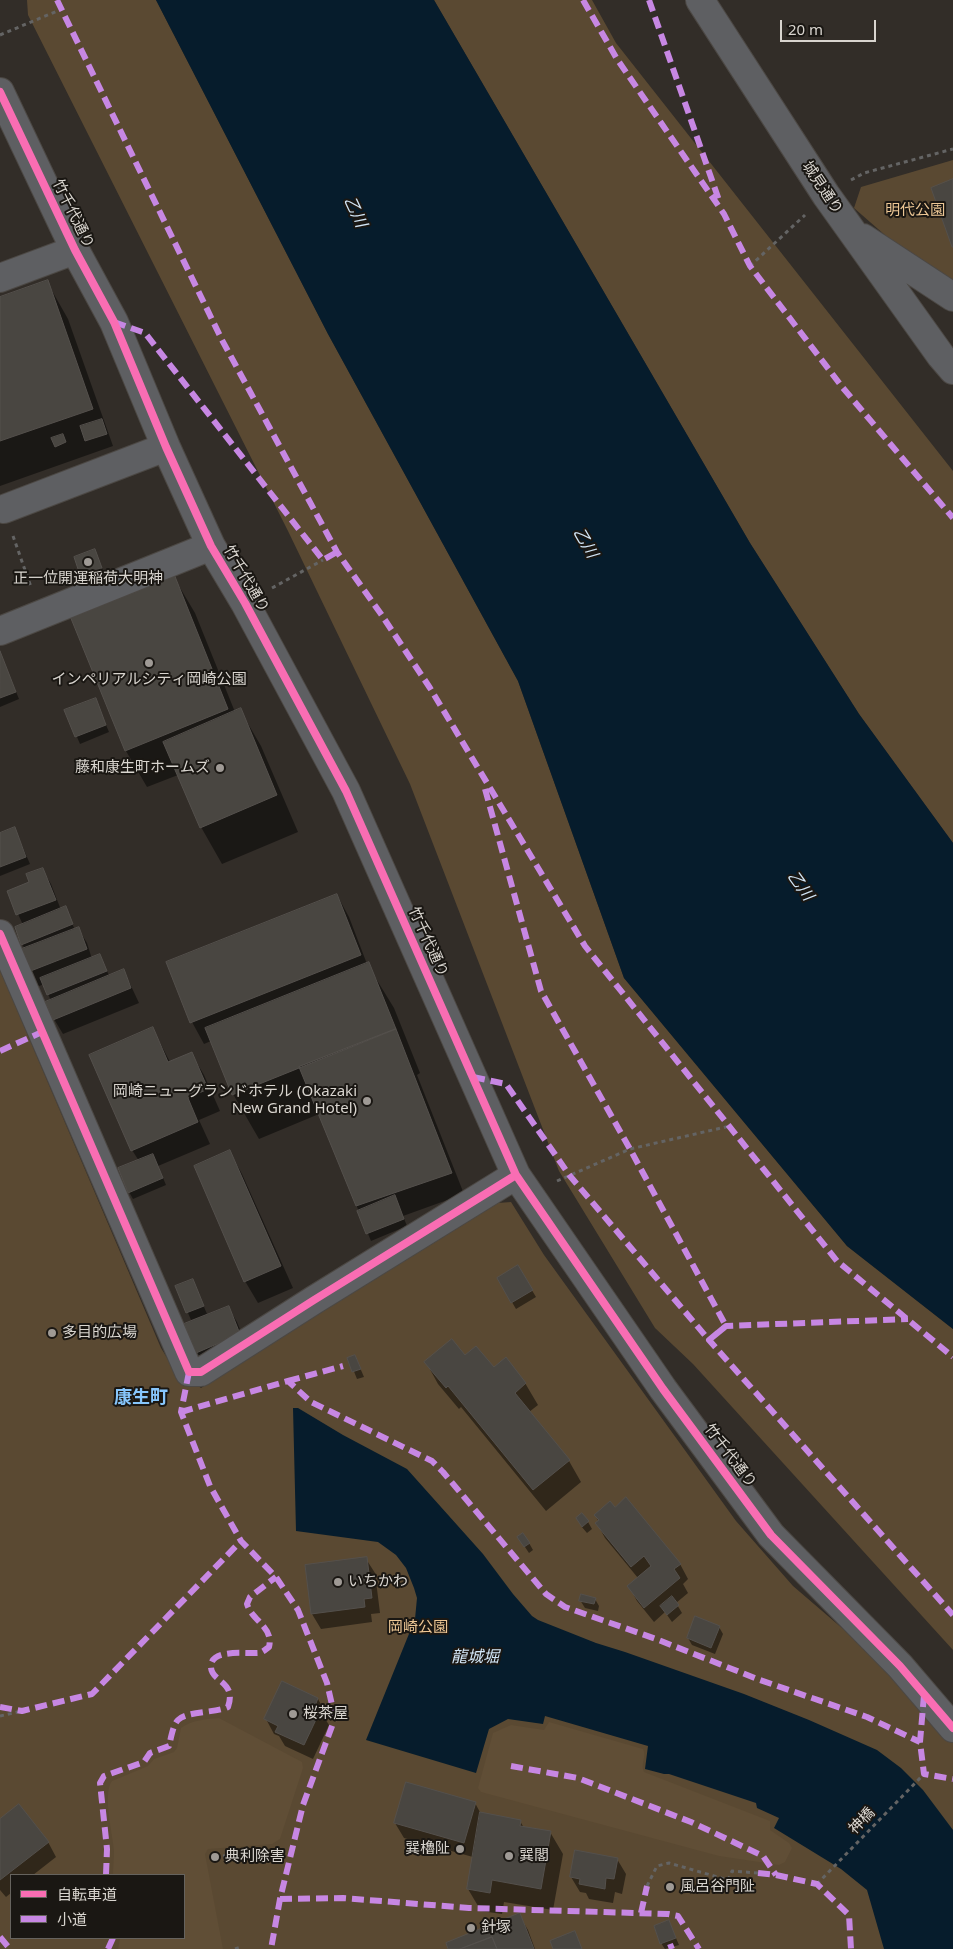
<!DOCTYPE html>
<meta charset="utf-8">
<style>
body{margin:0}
#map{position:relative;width:953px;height:1949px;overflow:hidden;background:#322d28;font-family:"Noto Sans","Noto Sans JP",sans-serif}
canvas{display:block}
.legend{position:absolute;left:10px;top:1874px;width:175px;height:65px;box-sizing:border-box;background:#1a1713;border:1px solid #66635e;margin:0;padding:6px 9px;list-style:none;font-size:15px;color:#d9d5cf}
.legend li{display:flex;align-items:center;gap:10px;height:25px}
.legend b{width:25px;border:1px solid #66635e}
.scale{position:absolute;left:780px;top:20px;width:96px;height:22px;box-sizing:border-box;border:2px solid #d9d5cf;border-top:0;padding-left:6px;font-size:15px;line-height:18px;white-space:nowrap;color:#d9d5cf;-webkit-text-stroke:4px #1a1713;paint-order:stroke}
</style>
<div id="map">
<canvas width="953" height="1949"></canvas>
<ul class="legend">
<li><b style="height:6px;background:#f96db3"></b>自転車道</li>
<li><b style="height:6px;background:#c787e3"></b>小道</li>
</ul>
<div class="scale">20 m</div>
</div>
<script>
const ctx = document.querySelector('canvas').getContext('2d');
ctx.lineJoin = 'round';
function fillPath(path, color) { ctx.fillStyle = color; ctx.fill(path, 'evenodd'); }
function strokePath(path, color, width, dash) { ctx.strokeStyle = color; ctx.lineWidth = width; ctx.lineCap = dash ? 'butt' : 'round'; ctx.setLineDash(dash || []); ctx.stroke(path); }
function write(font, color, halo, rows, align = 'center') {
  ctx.font = font + ' "Noto Sans","Noto Sans JP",sans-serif'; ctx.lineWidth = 4; ctx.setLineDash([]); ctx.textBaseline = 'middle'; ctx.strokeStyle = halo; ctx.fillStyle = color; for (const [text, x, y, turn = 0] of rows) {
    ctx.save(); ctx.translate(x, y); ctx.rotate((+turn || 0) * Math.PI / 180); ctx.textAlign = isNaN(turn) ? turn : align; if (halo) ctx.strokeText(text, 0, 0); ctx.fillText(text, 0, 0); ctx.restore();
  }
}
const green = new Path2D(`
 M27,0h129l172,334 190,347 106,297 223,268 106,83v321l-260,-286 -38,-36 -96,-157 -149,-387 -122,-253 -260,-516z
 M434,0h158l24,43 337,428v372l-94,-129 -109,-171z
 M953,160v130l-59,-47 -40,-35 7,-21z
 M0,970l161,378 11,18 29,22 259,-169 38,-16 13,-1 33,53 192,266 57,65 99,85 61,68v210h-953zM11,1875h173v63h-173z`);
const forest = new Path2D(`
 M219,1718l83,44 1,6 -23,71 -8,5 -64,5 -3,5 18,95h-105l2,-11h64v-63h-71c0,-8 1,-16 1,-24 -1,-16 -12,-57 -2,-70l36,-15 6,-7 20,-7 3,-4 4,-20c11,-8 25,-9 38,-10z
 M549,1722l94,27c4,7 -3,16 1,23l126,49v9l19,13 3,5 -7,14 -6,3 -60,-9 -238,-64 -3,-4 15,-55 18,-8 33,5z`);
const water = new Path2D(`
 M156,0h278l316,543 109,171 94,129v486l-106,-83 -223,-268 -106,-297 -190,-347z
 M293,1408h5l45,27 64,34 76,85 30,40 19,22 6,4 58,23 29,9 119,42 65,26 68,30 24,18 22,22 30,40v119h-69l-17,-59 -26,-21 -67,-41 5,-10 -22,-10 -1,-5 -87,-29h-5l-19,-5 3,-23 -103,-30 -2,8 -35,-5 -19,10 -13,44 -110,-33 49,-121 2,-21 -3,-10 -8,-20 -10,-13 -18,-13 -82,-11z`);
const shadow = new Path2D(`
 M47,282l21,37 45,127 -113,40v-188z
 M94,551l11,24 -20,7 -10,-24z
 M173,576l22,37 40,99 5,-2 21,36 37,86 -76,32 -21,-37 -23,-52 -31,12 -21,-36 -54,-134z
 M0,653l19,46 -19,8z
 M95,699l14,33 -29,12 -14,-33z
 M0,834l18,2 12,28 -30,12z
 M42,869l9,15 10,26 4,-2 10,22 3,-2 9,15 5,16 7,-3 11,21 14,-6 15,32 -76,31 -9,-15 -3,-18 -7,-17 -7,3 -8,-15 -4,-23 -3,-5 1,-19 -15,-33 23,-9z
 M337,895l12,22 18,47 27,44 26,65 -3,2 47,119 -61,22 4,10 -36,15 -52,-127 -60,25 -26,-45 -22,-53 -7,3 -12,-22z
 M153,1029l17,33 21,-9 13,22 16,36 -21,9 11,24 -52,22 8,19 -33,14 -4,-7 10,-31 -7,-11z
 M230,1152l12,22 51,114 -35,15 -13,-22z
 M518,1267l18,30 -20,12 -18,-31z
 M177,1287l19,1 11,26 -16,6z
 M228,1307l9,15 11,27 -43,18 -8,-15z
 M355,1356l9,21 -7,2 -8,-20z
 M465,1356l60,27 13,22 -9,7 40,49 12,21 -35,29 -85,-104 -2,2 -21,-25 -12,-22z
 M595,1515l85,49 8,15 -5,5 5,9 -12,10 6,10 -10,9 -7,-10 -11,10 -17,-21 -8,-15 9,-8 -33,-40 -8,-15 2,-1z
 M588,1522l4,7 -5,4 -6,-7z
 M529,1543l4,7 -4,3 -6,-9z
 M366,1559l9,14 5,40 -9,1 1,8 -51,7 -9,-15z
 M595,1599l4,7 -1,5 -13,-3 -5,-8z
 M719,1627l4,7 -8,20 -23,-9 -4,-7z
 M318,1699l8,15 -2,3 5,8 -16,34 -28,-13 -6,-10 -5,-2 -8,-15z
 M475,1803l6,11 39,7 4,7 26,4 13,22 -10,56 -49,-8 -2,12 -21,-3 -13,-22 5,-32 -69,-19 -9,-15z
 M0,1821l48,21 8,15 -23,18h-22v18l-5,4 -6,-7z
 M617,1859l9,15 -4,20 -7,-2 -2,11 -24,-4 -3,-6 -6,-1 -9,-15z
 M519,1915l9,15 7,19h-85z
 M669,1922l10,23 -14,4 -4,-6z`);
const building = new Path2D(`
 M953,179v68h-1l-21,-59z
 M48,280l45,129 -93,32v-144z
 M102,419l5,15 -22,7 -5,-15z
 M63,434l3,8 -11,5 -4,-9z
 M95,549l7,19 -22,7 -6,-18z
 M174,574l54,135 -103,42 -55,-135z
 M0,651l16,41 -16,6z
 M96,698l10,27 -31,12 -11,-27z
 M241,708l36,87 -77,33 -37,-86z
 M15,827l11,30 -26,10v-34z
 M43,868l13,32 -40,15 -9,-24 22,-9 -3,-8z
 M337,894l24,61 -171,68 -24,-61z
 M66,906l7,18 -52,21 -6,-18z
 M79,927l8,22 -59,23 -9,-22z
 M100,954l7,17 -60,24 -7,-17z
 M369,962l27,67 -164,66 -27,-67z
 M124,969l7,19 -78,32 -8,-18z
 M153,1027l15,35 24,-10 16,37 -20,9 10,24 -67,29 -42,-96z
 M396,1029l56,144 -96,33 -57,-139z
 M230,1150l51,116 -37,16 -50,-116z
 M153,1154l10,24 -35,15 -10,-25z
 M395,1195l9,24 -38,15 -9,-23z
 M518,1265l15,25 -22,13 -14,-25z
 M193,1279l11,27 -18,7 -11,-27z
 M229,1306l11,28 -44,19 -12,-29z
 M452,1339l13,16 11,-9 18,21 12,-10 20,26 -11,10 55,67 -37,30 -85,-104 -2,2 -22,-26z
 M355,1355l6,14 -9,3 -5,-14z
 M626,1497l55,67 -7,5 6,9 -36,30 -17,-22 24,-20 -7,-10 -13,11 -36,-44 4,-3 -5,-5 16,-14 5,6z
 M582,1513l7,8 -7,6 -6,-9z
 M523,1533l7,10 -6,4 -7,-10z
 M367,1557l5,41 -8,1 1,8 -54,7 -6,-49z
 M581,1594l15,4 -2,6 -15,-3z
 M672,1596l7,9 -12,10 -7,-9z
 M695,1616l25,10 -9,22 -24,-10z
 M282,1681l36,17 -3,8 6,3 -17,36 -29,-13 3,-6 -14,-7z
 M406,1782l70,20 -12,41 -70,-20z
 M19,1804l30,38 -49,38v-61z
 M480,1812l41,8 -1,6 31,5 -10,58 -49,-9 -2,13 -23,-4z
 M575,1850l43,8 -4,21 -8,-1 -1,11 -26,-5 1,-5 -10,-2z
 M520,1913l14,36h-37l-5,-12 -32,12h-12l-2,-6z
 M669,1920l7,18 -16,6 -6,-18z
 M575,1931l7,18h-29l-3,-8z
 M492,1937l5,12h-37z`);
const path = new Path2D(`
 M0,35l62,-26
 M851,180l13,-7 89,-24
 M750,266l55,-51
 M13,536l18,51
 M272,588l51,-28
 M557,1181l73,-32 100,-23
 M0,1716l22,-5
 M223,1856l12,-1
 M817,1884l107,-110
 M647,1886l10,-20 12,-3 59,17 4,-9 26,2
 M235,1949l6,-2`);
const minor = new Path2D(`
 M700,0l126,195 115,161 12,14
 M0,92l75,158 39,72 52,125 45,99 34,57 101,188 170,384 147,214 108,146 129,131 53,62
 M863,238l90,59
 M0,278l75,-28
 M4,509l162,-62
 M0,631l211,-85
 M0,934l189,438h12l113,-72 202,-125`);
const quiet = new Path2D(`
 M57,0l165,340 115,212 44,62 49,74 155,258 252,315 116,96
 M583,0l34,59 107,155 26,52 93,122 110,130
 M649,0l71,203
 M114,322l31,11 178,227 14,-8
 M485,789l56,202 89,158 96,177 -17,14 244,275
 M0,1051l42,-19
 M473,1077l33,7 64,92 139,164 17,-14 182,-7
 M189,1372l-8,40 29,74 31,55 35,36 22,33 29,73 8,35 -32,87 -23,94 -9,50
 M288,1381l55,-15
 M181,1412l107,-31 23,21 121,59 11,11 103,122 19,13 91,32 104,41 107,37 53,25
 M924,1695l-4,47 4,32 29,5
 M0,1707l22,4 70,-17 149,-153
 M511,1766l67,12 113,44 72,34 13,19
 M758,1873l18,2 41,9 32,31 2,34
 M106,1875l1,-26 -7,-66 4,-7 40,-14 6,-9 19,-7c2,-8 4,-21 9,-26 9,-9 37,-7 50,-13 9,-26 -17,-25 -17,-40 -1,-19 38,-13 48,-14 4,-1 7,-4 10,-6 5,-20 -17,-26 -22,-43l3,-7 26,-20
 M280,1899l63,-1 126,10 199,6 10,2 21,33
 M641,1913l6,-27
 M0,1937l10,12
 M670,1944l2,5
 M108,1949l5,-11`);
const cycleway = new Path2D(`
 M0,92l75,158 39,72 52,125 45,99 34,57 101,188 170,384 147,214 108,146 129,131 53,62
 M0,934l189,438h12l113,-72 202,-125`);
const markers = [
 [88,562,5,"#9f9a95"],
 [149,663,5,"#9f9a95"],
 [220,768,5,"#9f9a95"],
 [367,1101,5,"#9f9a95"],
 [52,1333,5,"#9f9a95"],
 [338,1582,5,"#9f9a95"],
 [293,1714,5,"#9f9a95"],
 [460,1849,5,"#9f9a95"],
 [509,1856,5,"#9f9a95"],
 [215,1857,5,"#9f9a95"],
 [670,1887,5,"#9f9a95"],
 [471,1928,5,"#9f9a95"]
];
const streetNames = [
 ["城見通り",822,188,56],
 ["竹千代通り",73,214,64],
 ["竹千代通り",246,579,60],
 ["竹千代通り",428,942,66],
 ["竹千代通り",730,1456,53],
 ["神橋",862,1821,-46]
];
const parkNames = [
 ["明代公園",915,211],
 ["岡崎公園",418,1628]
];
const poiNames = [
 ["正一位開運稲荷大明神",88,579,"center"],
 ["インペリアルシティ岡崎公園",149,680,"center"],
 ["藤和康生町ホームズ",210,768,"right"],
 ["岡崎ニューグランドホテル (Okazaki",357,1092,"right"],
 ["New Grand Hotel)",357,1109,"right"],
 ["多目的広場",62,1333],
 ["いちかわ",348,1582],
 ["桜茶屋",303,1714],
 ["巽櫓阯",450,1849,"right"],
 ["巽閣",519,1856],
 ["典利除害",225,1857],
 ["風呂谷門阯",680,1887],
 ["針塚",481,1928]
];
const waterNames = [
 ["乙川",355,212,65],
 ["乙川",585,543,60],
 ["乙川",800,886,54],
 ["龍城堀",475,1657]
];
const quarterNames = [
 ["康生町",141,1398]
];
fillPath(green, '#5a4932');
fillPath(forest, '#604e36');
fillPath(water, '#061c2c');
fillPath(shadow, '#0007');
fillPath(building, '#494641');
strokePath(building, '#54504c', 1);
strokePath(minor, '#4c4844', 30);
strokePath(path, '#646464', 3, [4, 4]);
strokePath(minor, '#5e5f62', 28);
strokePath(quiet, '#c787e3', 6, [12, 6]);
strokePath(cycleway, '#f96db3', 8);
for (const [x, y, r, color] of markers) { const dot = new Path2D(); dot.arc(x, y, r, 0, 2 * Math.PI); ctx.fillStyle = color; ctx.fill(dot); strokePath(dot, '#1a1713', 2); }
write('15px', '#d9d5cf', '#1a1713', streetNames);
write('15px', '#edc795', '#1a1713', parkNames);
write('15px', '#d9d5cf', '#1a1713', poiNames, 'left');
write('italic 16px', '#d3e7f8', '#1a1713', waterNames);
write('bold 18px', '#87c6fc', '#1a1713', quarterNames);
</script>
